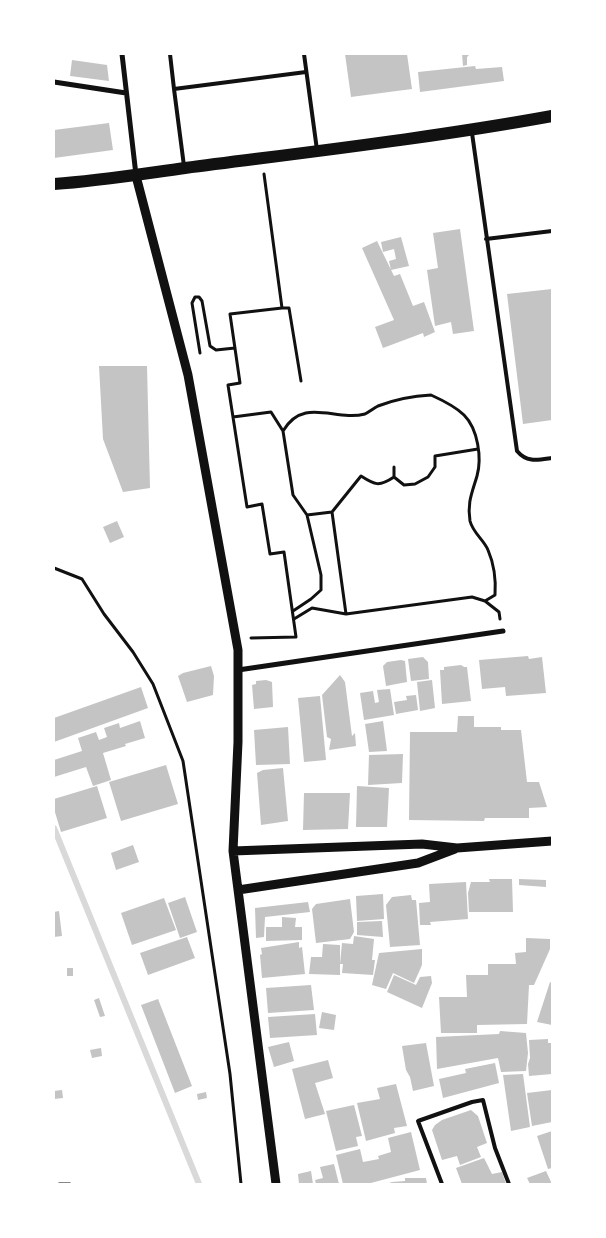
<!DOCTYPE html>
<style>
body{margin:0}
#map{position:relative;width:606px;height:1238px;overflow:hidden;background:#fff;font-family:Jost,sans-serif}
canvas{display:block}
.frame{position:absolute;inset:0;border:55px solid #fff;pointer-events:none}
</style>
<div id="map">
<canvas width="606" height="1238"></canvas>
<div class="frame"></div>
</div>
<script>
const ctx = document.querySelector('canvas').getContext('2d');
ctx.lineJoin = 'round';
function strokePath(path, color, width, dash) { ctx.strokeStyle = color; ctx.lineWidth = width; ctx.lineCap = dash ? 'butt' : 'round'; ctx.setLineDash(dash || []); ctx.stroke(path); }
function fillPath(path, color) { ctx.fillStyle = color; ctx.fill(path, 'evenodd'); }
const stream = new Path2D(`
 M54,828l145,356`);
const building = new Path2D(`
 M345,54h62l5,35 -61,8z
 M462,54h8l-3,3v8l-4,1z
 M72,60l35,5 2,16 -39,-5z
 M475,66l1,3 26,-2 2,14 -84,11 -2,-20z
 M109,123l4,27 -59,8v-28z
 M460,229l14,102 -21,3 -2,-12 -16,4 -8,-56 11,-2 -5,-35z
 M401,237l8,29 -18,4 -2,-9 7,-2 -2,-10 -11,3 -2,-10z
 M377,241l17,35 6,-2 13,32 11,-4 11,30 -11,5 -1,-4 -40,15 -8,-21 19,-7 -32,-72z
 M552,289v131l-29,4 -16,-130z
 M99,366h48l3,122 -27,4 -20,-53z
 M117,521l7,16 -14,6 -7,-16z
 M528,656l1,3 13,-2 4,36 -40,3 -1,-9 -23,2 -3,-29z
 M423,657l5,5 1,17 -18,2 -3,-22z
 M401,660l4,1 2,21 -21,4 -3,-20 4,-4z
 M461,665l3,2h3l4,34 -29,3 -2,-34h4v-3z
 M211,666l3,10 -1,19 -26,7 -9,-26 5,-3z
 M340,675l5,7 7,54 3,-3 1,13 -27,4 2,-11 -4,-2 -5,-42z
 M266,680l6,2 1,25 -19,2 -2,-24 4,-1v-3z
 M432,680l3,28 -15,3 -3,-29z
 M141,687l7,21 -94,34v-24z
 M390,689l4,26 -30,5 -4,-27 13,-2 2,12 4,-1 -2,-12z
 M416,695l2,15 -22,4 -2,-12 13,-2 -1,-4z
 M320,696l6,64 -22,2 -6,-64z
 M458,716h16v11h27v3h20l6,52h12l8,25 -18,1v10h-44l-1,3 -75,-1 1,-88h47z
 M140,721l5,17 -20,6 1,2 -23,7 8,27 -18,6 -7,-19 -32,10v-17l28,-9 -4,-13 18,-6 3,8 8,-3 -3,-9 15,-5 1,5z
 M383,721l4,30 -18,1 -4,-28z
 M288,727l2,37 -34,1 -2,-35z
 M403,754l-1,29 -34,2 1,-30z
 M166,765l12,39 -57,17 -12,-39z
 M283,768l5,53 -27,4 -4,-52 6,-3z
 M97,786l10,32 -46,14 -7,-23v-10z
 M357,786l32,2 -2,39h-31z
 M304,793h46l-2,36 -45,1z
 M133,845l6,17 -23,8 -5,-17z
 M489,879h23l1,33h-44l-1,-19 3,-11h19z
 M519,879l27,1v7l-27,-2z
 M466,882l2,37 -38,3 1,3h-11l-1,-22 11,-1 -1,-18z
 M383,894l1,25 -27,2 -1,-25z
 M411,895l1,5h4l4,45 -30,2 -4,-42 6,-8z
 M185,897l12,35 -17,6 -12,-35z
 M164,898l12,32 -44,15 -11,-32z
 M350,899l4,33 -4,7 -34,4 -4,-34 4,-5z
 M308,902l2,10 -45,5 -1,20 -8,1 -1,-30z
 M59,911l3,25 -8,1v-25z
 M282,917l14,1 -1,9h7v13l-36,1v-14h16z
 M382,921l1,16 -26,-2v-13z
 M354,936l20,3 -2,21h3l-2,15 -31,-2 1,-9h-3l2,-21 11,1z
 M187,937l8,21 -47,17 -8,-22z
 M526,938l24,1v10l-16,36h-5l-2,39 -50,1v8h-36l-2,-36h28l-1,-22h22v-11h28l-1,-11 11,-1z
 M299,942v6l3,-1 3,27 -43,4 -2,-23 2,-1 -1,-6z
 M323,944l17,1v30l-31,-1 2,-17h11z
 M422,949v16l-8,18 -21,-10 -7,16 -14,-4 7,-32z
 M67,968h6v8h-6z
 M394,975l22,10 4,-8 11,-1 1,7 -10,25 -35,-16z
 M550,982l2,1v42l-15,-3z
 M311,985l3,25 -46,3 -2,-25z
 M99,998l6,18 -5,1 -6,-17z
 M158,999l34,87 -17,7 -34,-88z
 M322,1012l14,3 -2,15 -15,-2z
 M315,1014l2,21 -47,3 -2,-21z
 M500,1031l26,2 2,20 -2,18 -25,1 -3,-14 -61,11 -1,-32 63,-3z
 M548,1039v4h4v31l-23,2 -1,-12 2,-6 -1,-18z
 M289,1042l5,19 -20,6 -6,-20z
 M426,1043l8,43 -21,5 -3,-14 -4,-7 -4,-24z
 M101,1048l1,8 -10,2 -2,-8z
 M328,1060l5,18 -18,5 10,31 -20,5 -13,-50z
 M495,1063l4,20 -56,15 -4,-19 27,-6 -1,-4z
 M523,1074l7,53 -19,4 -8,-56z
 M396,1084l11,42 -13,2 1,5 -29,8 -9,-38 23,-4 -3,-11z
 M62,1090l1,8 -9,1v-8z
 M552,1090v32l-20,4 -5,-33z
 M206,1092l1,6 -9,2 -1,-6z
 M354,1105l8,31 -6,1 2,9 -22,5 -10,-40z
 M471,1110l7,6 9,27 -10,4 4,10 -21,8 -3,-9 -15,4 -10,-30 3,-5 7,-5z
 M552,1131v37l-4,1 -11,-33z
 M411,1132l9,38 -53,14h-24l-7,-29 24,-6 3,13 16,-3 -1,-3 13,-4 -3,-14z
 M484,1158l8,16 10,-2 4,12h-44l-6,-16z
 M334,1164l5,20h-23l-1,-4 8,-2 -3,-11z
 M311,1171l2,13h-14l-1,-10z
 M546,1171l6,13h-22l-3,-6z
 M405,1178h21l1,6h-41l6,-2 13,-1z`);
const path = new Path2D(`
 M282,308h7l12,73
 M200,353l-8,-50 3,-6h4l3,4 8,45 6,4 19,-2
 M431,395c11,5 24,11 33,20 14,14 18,43 13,61 -5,17 -10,27 -7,45 3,12 14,19 18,29 6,14 8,31 7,45l-10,6 -13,-4 -126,17 -14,-102 -25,3 -14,-20 -10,-64c21,-35 52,-9 82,-17 4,-2 9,-6 13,-8 18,-7 34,-10 53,-11z
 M233,417l38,-5 12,19
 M394,477v-10
 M332,512l29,-36c14,9 18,11 33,1l10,8 11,-1 13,-7 7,-10v-11l43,-7
 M54,568l28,11 22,35 29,38 20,32 30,77 47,313 11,110
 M485,601l14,11 1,7
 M293,611l18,-12 10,-9v-15l-14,-60
 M294,619l18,-11 34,6
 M251,638l45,-1 -12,-85 -14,2 -8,-50 -15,3 -19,-122 12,-2 -10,-69 52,-6 -18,-134
 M59,1184h11`);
const service = new Path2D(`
 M170,54l4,35 132,-17
 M304,54l13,96
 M174,89l10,77
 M472,133l45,318c10,12 21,9 35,7
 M486,239l66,-8
 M442,1184l-24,-63 54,-19 11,-2 12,48 14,36`);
const minor = new Path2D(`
 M122,54l14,121
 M54,82l72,11
 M238,670l265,-39`);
const tertiary = new Path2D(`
 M136,176l52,199 50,275v92l-5,109 43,333
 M233,851l189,-7 35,4 95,-7
 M238,890l180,-27 37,-14`);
const primary = new Path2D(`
 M54,184c44,-3 87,-10 131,-16 123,-16 246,-30 367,-52`);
strokePath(stream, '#d9d9d9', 6);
fillPath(building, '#c4c4c4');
strokePath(path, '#111', 3);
strokePath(service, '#111', 4);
strokePath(minor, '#111', 5);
strokePath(tertiary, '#111', 9);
strokePath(primary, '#111', 12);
</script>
